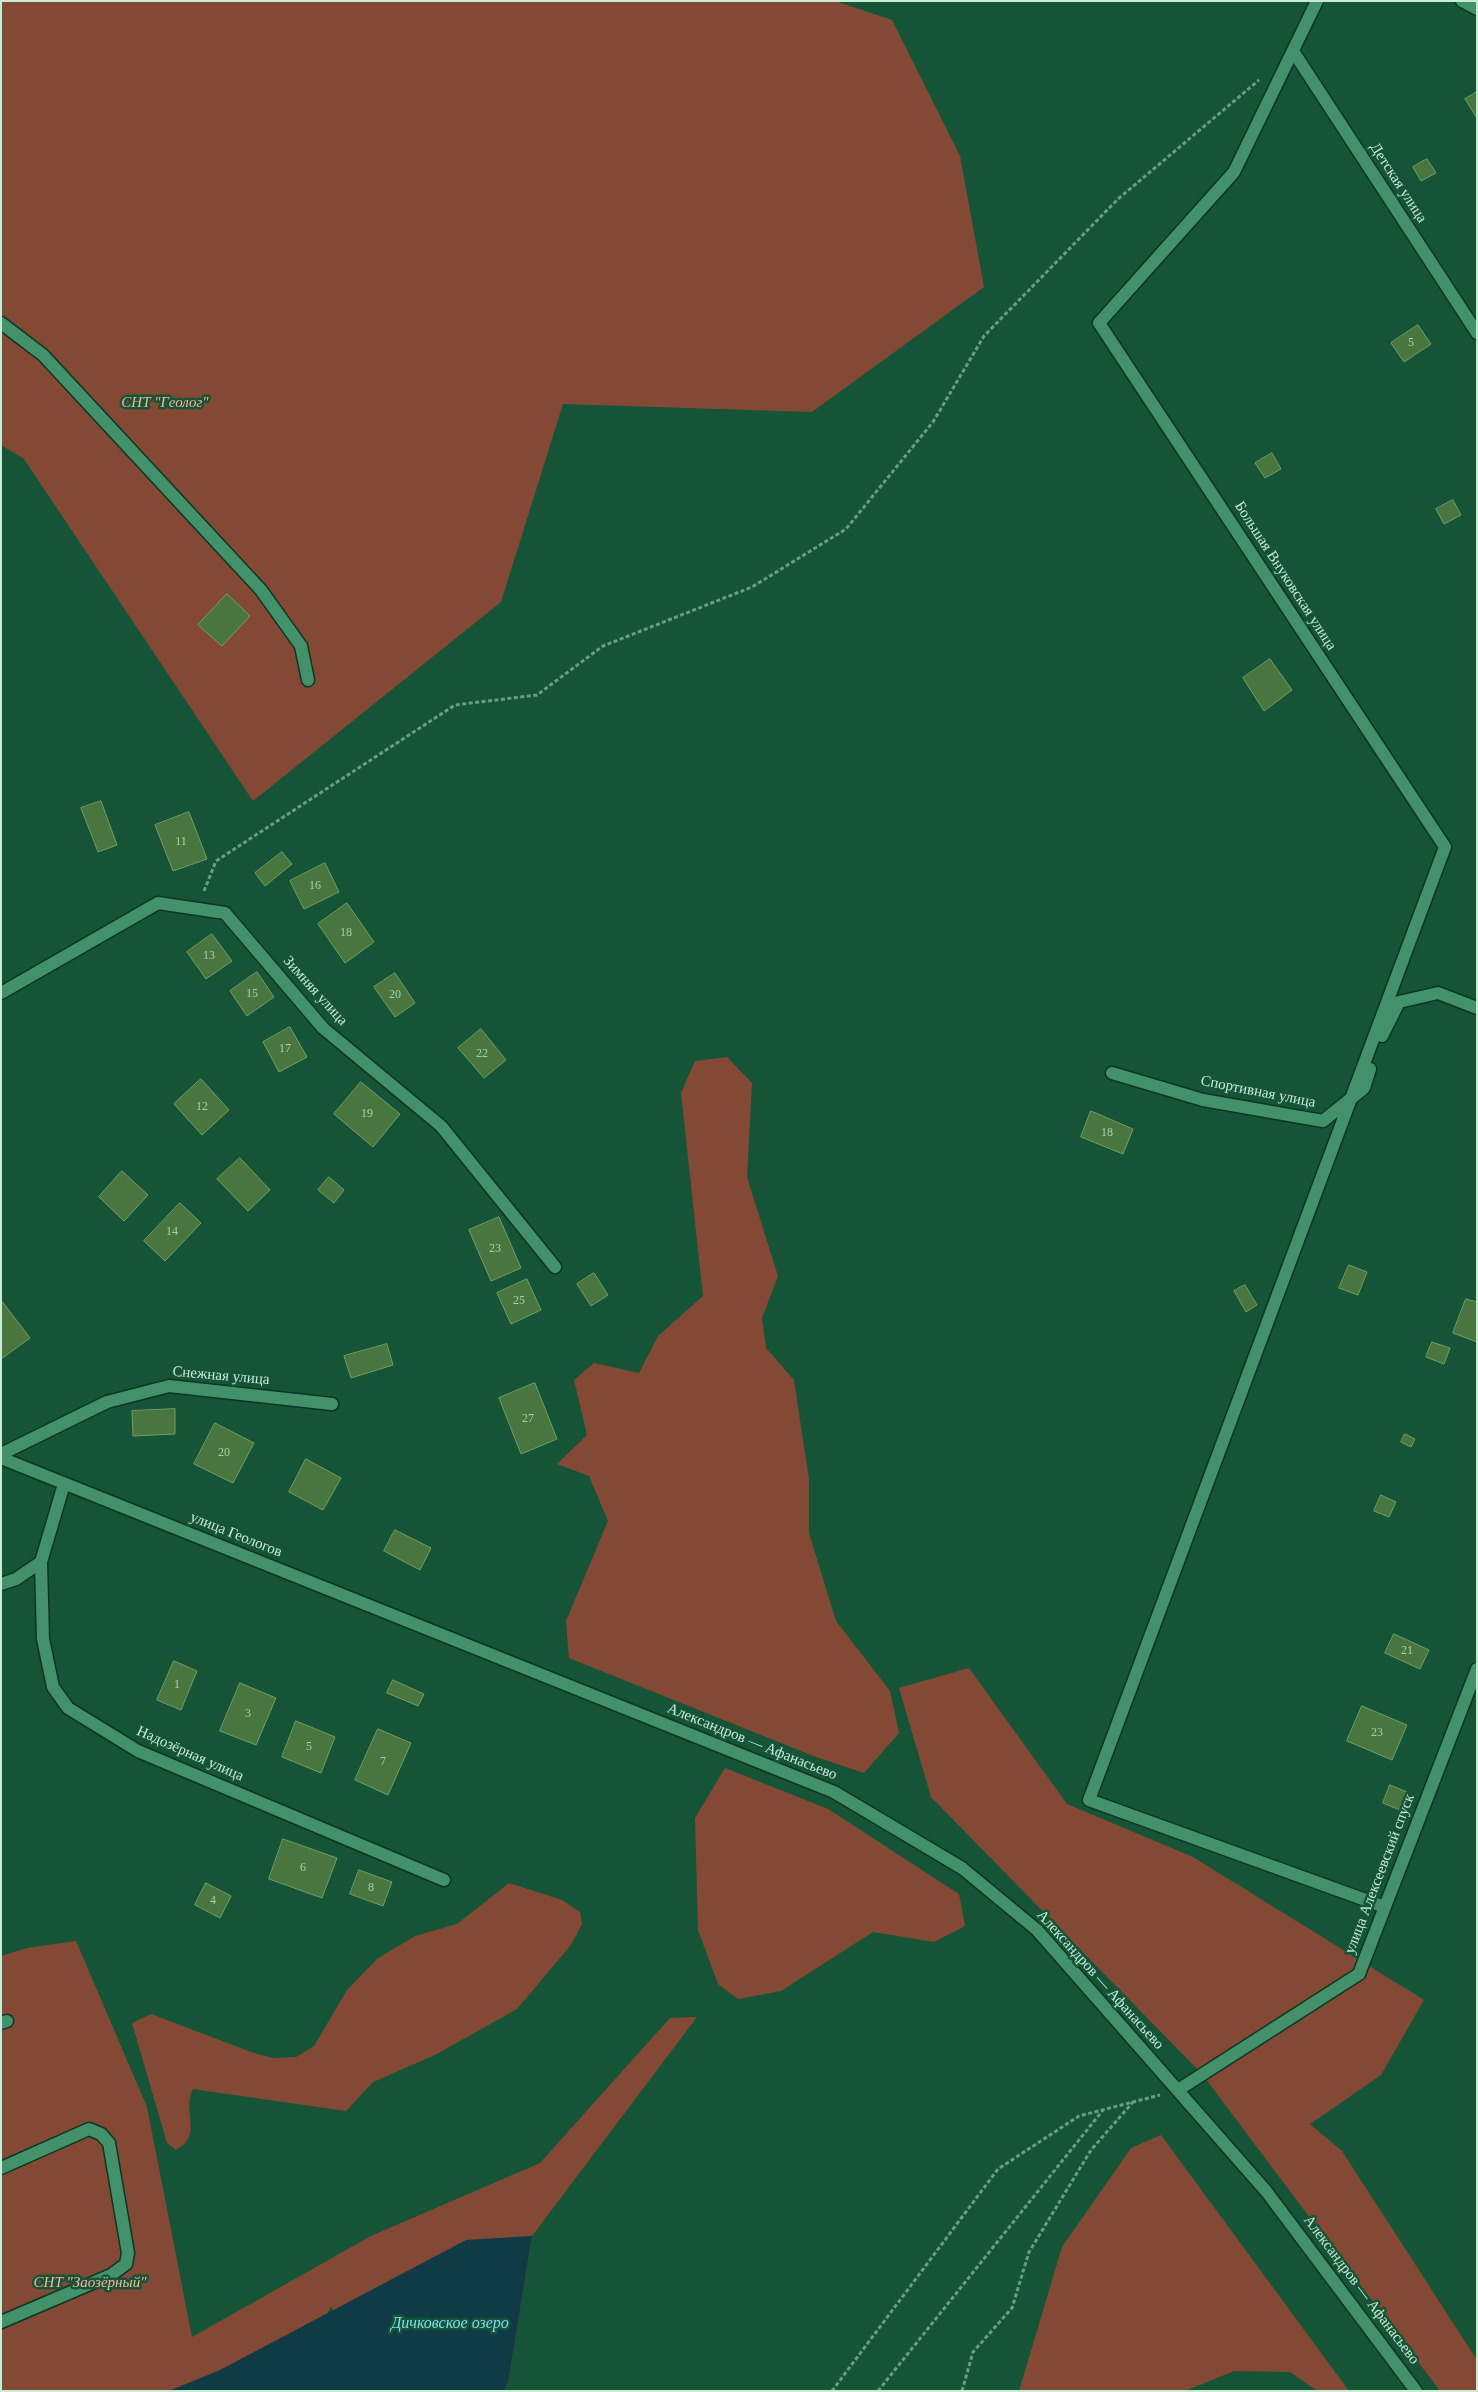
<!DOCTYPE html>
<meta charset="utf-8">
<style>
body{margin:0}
#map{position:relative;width:1478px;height:2392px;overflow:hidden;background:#165438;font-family:Georgia,serif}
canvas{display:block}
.frame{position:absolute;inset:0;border:2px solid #c6ecd6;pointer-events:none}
</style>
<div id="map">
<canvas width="1478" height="2392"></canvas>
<div class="frame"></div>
</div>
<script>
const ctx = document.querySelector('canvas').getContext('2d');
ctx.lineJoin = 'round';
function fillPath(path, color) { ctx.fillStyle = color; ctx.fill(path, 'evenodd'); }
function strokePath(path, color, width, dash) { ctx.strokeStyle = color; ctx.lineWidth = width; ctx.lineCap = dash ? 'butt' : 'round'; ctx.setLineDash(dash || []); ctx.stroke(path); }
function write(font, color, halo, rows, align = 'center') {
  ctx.font = font + ' Georgia,serif'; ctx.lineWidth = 5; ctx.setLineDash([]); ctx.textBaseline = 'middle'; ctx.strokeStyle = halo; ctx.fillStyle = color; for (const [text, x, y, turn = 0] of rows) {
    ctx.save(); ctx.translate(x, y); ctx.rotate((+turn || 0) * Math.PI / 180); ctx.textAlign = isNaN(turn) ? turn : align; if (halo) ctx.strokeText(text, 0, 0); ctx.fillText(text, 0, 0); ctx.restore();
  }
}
const green = new Path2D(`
 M1,1h834l57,19 68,136 24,131 -172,125 -249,-8 -62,198 -248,199 -229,-342 -23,-14z
 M727,1057l25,26 -5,94 31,99 -16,42 4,30 28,32 15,100v53l27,88 54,70 9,42 -35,40 -48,-16 -247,-99 -3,-37 42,-100 -19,-45 -32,-12 30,-29 -13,-55 20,-17 45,10 19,-37 45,-40 -22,-203 14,-32z
 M969,1668l98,136 126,53 231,143 -43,75 -71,49 32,27 135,209v31h-37l-238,-317 -271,-277 -32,-109z
 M725,1768l103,41 131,85 6,32 -31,16 -61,-10 -92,59 -43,8 -20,-15 -20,-54 -3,-112z
 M509,1883l53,17 18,12 2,12 -11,21 -54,64 -82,46 -62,27 -27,29 -153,-22c-12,23 11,46 -17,61l-9,-7 -35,-120 19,-9 100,38 21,6 24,-1 18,-11 33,-56 30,-31 38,-23 42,-12z
 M76,1941l71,166 45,230 179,-101 169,-73 130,-145 27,-1 -165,219 -24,147 -5,8 -146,-18 -26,-67 -26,54 -87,11 -49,20h-168v-435l26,-8z
 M1161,2135l188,256h-32l-27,-19 -56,-1 -49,20h-166l43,-144 69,-99z`);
const water = new Path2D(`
 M532,2236l-24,147 -5,8h-334l49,-20 248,-131z`);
const building = new Path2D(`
 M1477,92v26l-12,-19z
 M1427,159l9,14 -15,8 -8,-14z
 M1418,325l13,19 -27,18 -13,-19z
 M1272,453l9,16 -16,9 -10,-15z
 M1453,500l8,15 -17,9 -8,-15z
 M227,594l23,22 -28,30 -24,-21z
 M1270,659l22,31 -28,21 -21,-33z
 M101,801l16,44 -19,7 -17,-44z
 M189,812l18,47 -34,12 -18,-46z
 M282,852l10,12 -27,22 -10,-13z
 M325,863l14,29 -35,17 -14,-28z
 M347,903l27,39 -29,21 -27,-39z
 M212,934l20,27 -26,18 -19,-27z
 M257,972l17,25 -27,19 -17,-25z
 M395,973l20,30 -20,14 -21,-30z
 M290,1027l17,30 -28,15 -16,-30z
 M481,1029l25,31 -22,18 -26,-30z
 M201,1079l28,31 -27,25 -28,-31z
 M361,1082l39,32 -27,33 -39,-33z
 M1091,1111l42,18 -10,25 -42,-17z
 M240,1158l30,32 -22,21 -31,-32z
 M122,1171l26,24 -24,26 -25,-24z
 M329,1177l15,13 -10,13 -16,-13z
 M180,1203l21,20 -36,38 -21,-20z
 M499,1217l22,51 -30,13 -22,-51z
 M1349,1265l18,7 -9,23 -19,-7z
 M594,1273l14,22 -17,11 -14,-22z
 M527,1279l14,31 -30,14 -14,-31z
 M1245,1285l12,20 -11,7 -12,-21z
 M1466,1299l11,3v40l-24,-9z
 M1,1300l29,38 -29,21z
 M1432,1342l18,6 -6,16 -18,-7z
 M387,1344l6,21 -42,13 -7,-22z
 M535,1383l22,56 -36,15 -22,-56z
 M175,1409v25l-42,2 -1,-25z
 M215,1423l39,20 -21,40 -39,-19z
 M1405,1434l10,5 -4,8 -10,-5z
 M306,1459l35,19 -18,32 -34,-18z
 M1381,1495l15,7 -7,15 -15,-6z
 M395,1530l36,18 -11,22 -36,-19z
 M1394,1634l35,16 -9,19 -35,-16z
 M174,1661l23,10 -16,39 -24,-10z
 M393,1680l31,14 -6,12 -31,-13z
 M240,1683l36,15 -20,47 -36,-14z
 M1362,1706l45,19 -15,35 -45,-19z
 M296,1721l39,16 -14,36 -39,-16z
 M378,1729l33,14 -23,52 -33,-15z
 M1390,1785l17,7 -7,18 -17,-7z
 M283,1839l54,19 -15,40 -53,-19z
 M359,1870l33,12 -9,24 -33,-12z
 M206,1883l25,13 -11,22 -25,-13z`);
const path = new Path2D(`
 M204,891l12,-30 239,-156 82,-10 66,-49 149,-59 94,-58 87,-107 51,-86 134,-137 141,-119
 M832,2391l166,-222 81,-53 81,-21
 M878,2391l225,-281
 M962,2391l11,-39 39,-44 17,-56 62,-102 42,-48`);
const minor = new Path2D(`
 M1317,1l-83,171 -135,151 346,524 -356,953 296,107
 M1462,1l15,8
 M1293,51l184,282
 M1,323l42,32 218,235 40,56 7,34
 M1,993l157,-90 67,10 98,115 118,98 114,141
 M1382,1036l17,-34 39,-9 39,15
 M1112,1073l91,27 120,21 41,-33 6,-19
 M1,1454l106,-52 62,-16 163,18
 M1,1458l833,334 128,76 75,62 229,261 150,200
 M41,1562l2,77 10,48 15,21 70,43 306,129
 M1,1584l15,-5 25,-17 23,-78
 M1,2023l6,-2
 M1178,2090l181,-116 118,-305
 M1,2168l88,-39 12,5 8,9 19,110 -2,11 -15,11 -110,47`);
const numberNames = [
 ["5",1411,343],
 ["11",181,842],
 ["16",315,886],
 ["18",346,933],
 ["13",209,956],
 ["15",252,994],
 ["20",395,995],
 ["17",285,1049],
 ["22",482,1054],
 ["12",202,1107],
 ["19",367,1114],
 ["18",1107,1133],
 ["14",172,1232],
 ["23",495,1249],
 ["25",519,1301],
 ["27",528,1419],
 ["20",224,1453],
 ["21",1407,1651],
 ["1",177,1685],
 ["3",248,1714],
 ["23",1377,1733],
 ["5",309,1747],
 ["7",383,1762],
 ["6",303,1868],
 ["8",371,1888],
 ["4",213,1901]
];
const streetNames = [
 ["Детская улица",1398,183,57],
 ["Большая Внуковская улица",1285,576,57],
 ["Зимняя улица",315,991,48],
 ["Спортивная улица",1258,1092,11],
 ["Снежная улица",221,1376,5],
 ["улица Геологов",236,1535,22],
 ["Александров — Афанасьево",752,1742,22],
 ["Надозёрная улица",190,1754,24],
 ["улица Алексеевский спуск",1380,1874,-69],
 ["Александров — Афанасьево",1100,1980,48],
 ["Александров — Афанасьево",1361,2290,53]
];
const parkNames = [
 ["СНТ \"Геолог\"",165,403],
 ["СНТ \"Заозёрный\"",90,2283]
];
const waterNames = [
 ["Дичковское озеро",450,2324]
];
fillPath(green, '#844935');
fillPath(water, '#0f3a46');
fillPath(building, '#49763e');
strokePath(building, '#709f65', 1);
strokePath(minor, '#0b3623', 15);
strokePath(path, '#6b9d84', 3, [4, 2.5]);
strokePath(minor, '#43916a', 12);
write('12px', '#a7ceb0', null, numberNames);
write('15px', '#c6ecd6', '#165438', streetNames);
write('italic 15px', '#fcb39a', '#165438', parkNames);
write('italic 16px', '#83dcf7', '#165438', waterNames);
</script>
